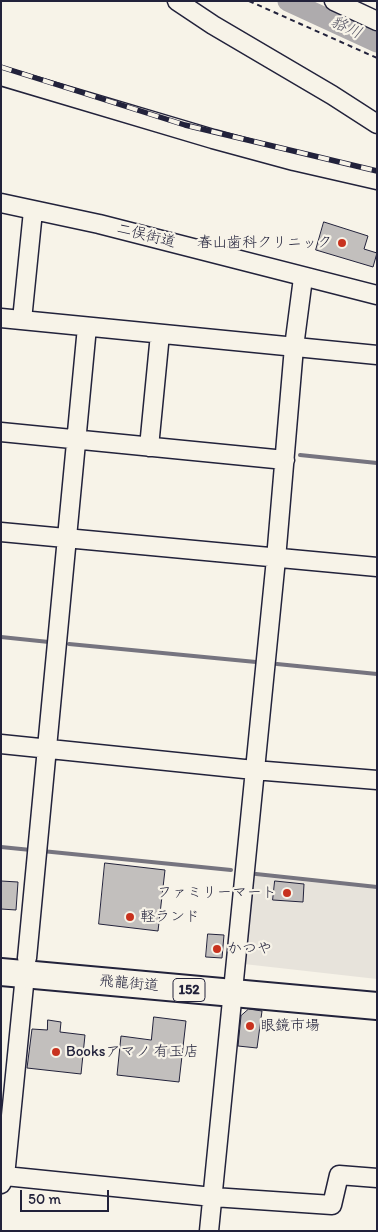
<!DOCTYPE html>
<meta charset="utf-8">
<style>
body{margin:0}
#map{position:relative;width:378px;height:1232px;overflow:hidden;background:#f7f3e8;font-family:Itim,sans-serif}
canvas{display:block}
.frame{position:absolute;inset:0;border:2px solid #22223b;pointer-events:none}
.scale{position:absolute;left:20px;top:1190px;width:89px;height:22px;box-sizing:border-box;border:2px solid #22223b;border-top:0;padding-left:6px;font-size:15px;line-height:18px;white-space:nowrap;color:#22223b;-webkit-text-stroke:4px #f7f3e8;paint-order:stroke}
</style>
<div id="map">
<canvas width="378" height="1232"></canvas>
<div class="frame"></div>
<div class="scale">50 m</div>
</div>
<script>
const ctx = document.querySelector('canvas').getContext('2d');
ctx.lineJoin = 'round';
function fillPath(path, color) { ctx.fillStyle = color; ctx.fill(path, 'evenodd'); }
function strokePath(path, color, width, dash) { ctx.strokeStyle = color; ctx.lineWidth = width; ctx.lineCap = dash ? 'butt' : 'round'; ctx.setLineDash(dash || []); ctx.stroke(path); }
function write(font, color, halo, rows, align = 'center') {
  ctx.font = font + ' Itim,"Klee One",sans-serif'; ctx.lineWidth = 4.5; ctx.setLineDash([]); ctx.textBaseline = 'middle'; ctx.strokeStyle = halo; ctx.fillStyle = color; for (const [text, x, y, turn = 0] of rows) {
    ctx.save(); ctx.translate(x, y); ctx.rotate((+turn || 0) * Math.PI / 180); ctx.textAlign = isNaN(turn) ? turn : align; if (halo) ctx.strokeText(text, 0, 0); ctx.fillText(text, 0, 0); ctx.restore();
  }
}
const built = new Path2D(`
 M254,876l123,13v90l-133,-15z`);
const stream = new Path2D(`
 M300,455l77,8
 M1,637l48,5
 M69,644l187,18
 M277,664l100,10
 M1,847l30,3
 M42,851l189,19
 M256,874l121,13`);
const river = new Path2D(`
 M288,1l89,41`);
const building = new Path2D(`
 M324,222l44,14 -4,13 13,4 -4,14 -57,-17z
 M105,863l60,7 -7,61 -59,-7z
 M1,881l17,1 -2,28 -15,-1z
 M275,881l29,3 -1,18 -30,-2z
 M208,934l16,1 -2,23 -16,-1z
 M249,1009l13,2 -5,37 -19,-2 3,-30z
 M154,1017l32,4 -7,61 -62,-7 4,-39 30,4z
 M48,1020l13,2 -1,10 25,3 -4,39 -54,-6 5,-39 15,1z`);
const path = new Path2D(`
 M249,1l128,57`);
const minor = new Path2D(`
 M177,1l36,24 119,70 45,29
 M334,1l43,20
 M1,76l212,63 81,22 83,19
 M1,203l98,21 278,71
 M1,318l376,37
 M22,320l11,-109
 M1,432l284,28
 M149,447l11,-113
 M1,532l376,35
 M1,744l253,26 123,10
 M27,958l60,-631
 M5,1176l208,21 119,8 7,-30 38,3
 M1,1184l4,-8 20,-201
 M209,1231l67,-672 18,-212 9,-69`);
const highway = new Path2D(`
 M1,972l376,34`);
const rail = new Path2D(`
 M1,67l184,58 192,46`);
const markers = [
 [342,243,5,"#c8321e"],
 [287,893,5,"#c8321e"],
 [130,917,5,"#c8321e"],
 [217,949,5,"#c8321e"],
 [250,1026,5,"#c8321e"],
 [56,1052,5,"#c8321e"]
];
const shields = [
 [189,990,32]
];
const shieldNames = [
 ["152",189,990]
];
const streetNames = [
 ["二俣街道",146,236,14],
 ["飛龍街道",129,984,5]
];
const poiNames = [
 ["春山歯科クリニック",332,243,"right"],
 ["ファミリーマート",277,893,"right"],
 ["軽ランド",140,917],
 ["かつや",227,949],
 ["眼鏡市場",260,1026],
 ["Booksアマノ 有玉店",66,1052]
];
const waterNames = [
 ["貉川",346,28,25]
];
fillPath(built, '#e7e3db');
strokePath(stream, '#76747f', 4);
strokePath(river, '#aeabad', 21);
fillPath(building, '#c2bfbd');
strokePath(building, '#22223b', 1);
strokePath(minor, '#22223b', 21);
strokePath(highway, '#22223b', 30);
strokePath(path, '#22223b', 2, [5, 4]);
strokePath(minor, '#f7f3e8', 18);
strokePath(highway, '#f7f3e8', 26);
strokePath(rail, '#22223b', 5.5);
strokePath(rail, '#f7f3e8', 4, [11]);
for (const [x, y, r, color] of markers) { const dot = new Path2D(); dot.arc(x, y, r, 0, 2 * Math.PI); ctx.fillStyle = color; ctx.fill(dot); strokePath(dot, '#f7f3e8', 2); }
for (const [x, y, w] of shields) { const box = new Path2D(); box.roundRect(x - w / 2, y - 11.5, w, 23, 4); ctx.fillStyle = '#f7f3e8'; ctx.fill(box); strokePath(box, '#22223b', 1); }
write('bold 14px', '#22223b', null, shieldNames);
write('15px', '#22223b', '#f7f3e8', streetNames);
write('15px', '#22223b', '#f7f3e8', poiNames, 'left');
write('italic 16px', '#535263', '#f7f3e8', waterNames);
</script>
